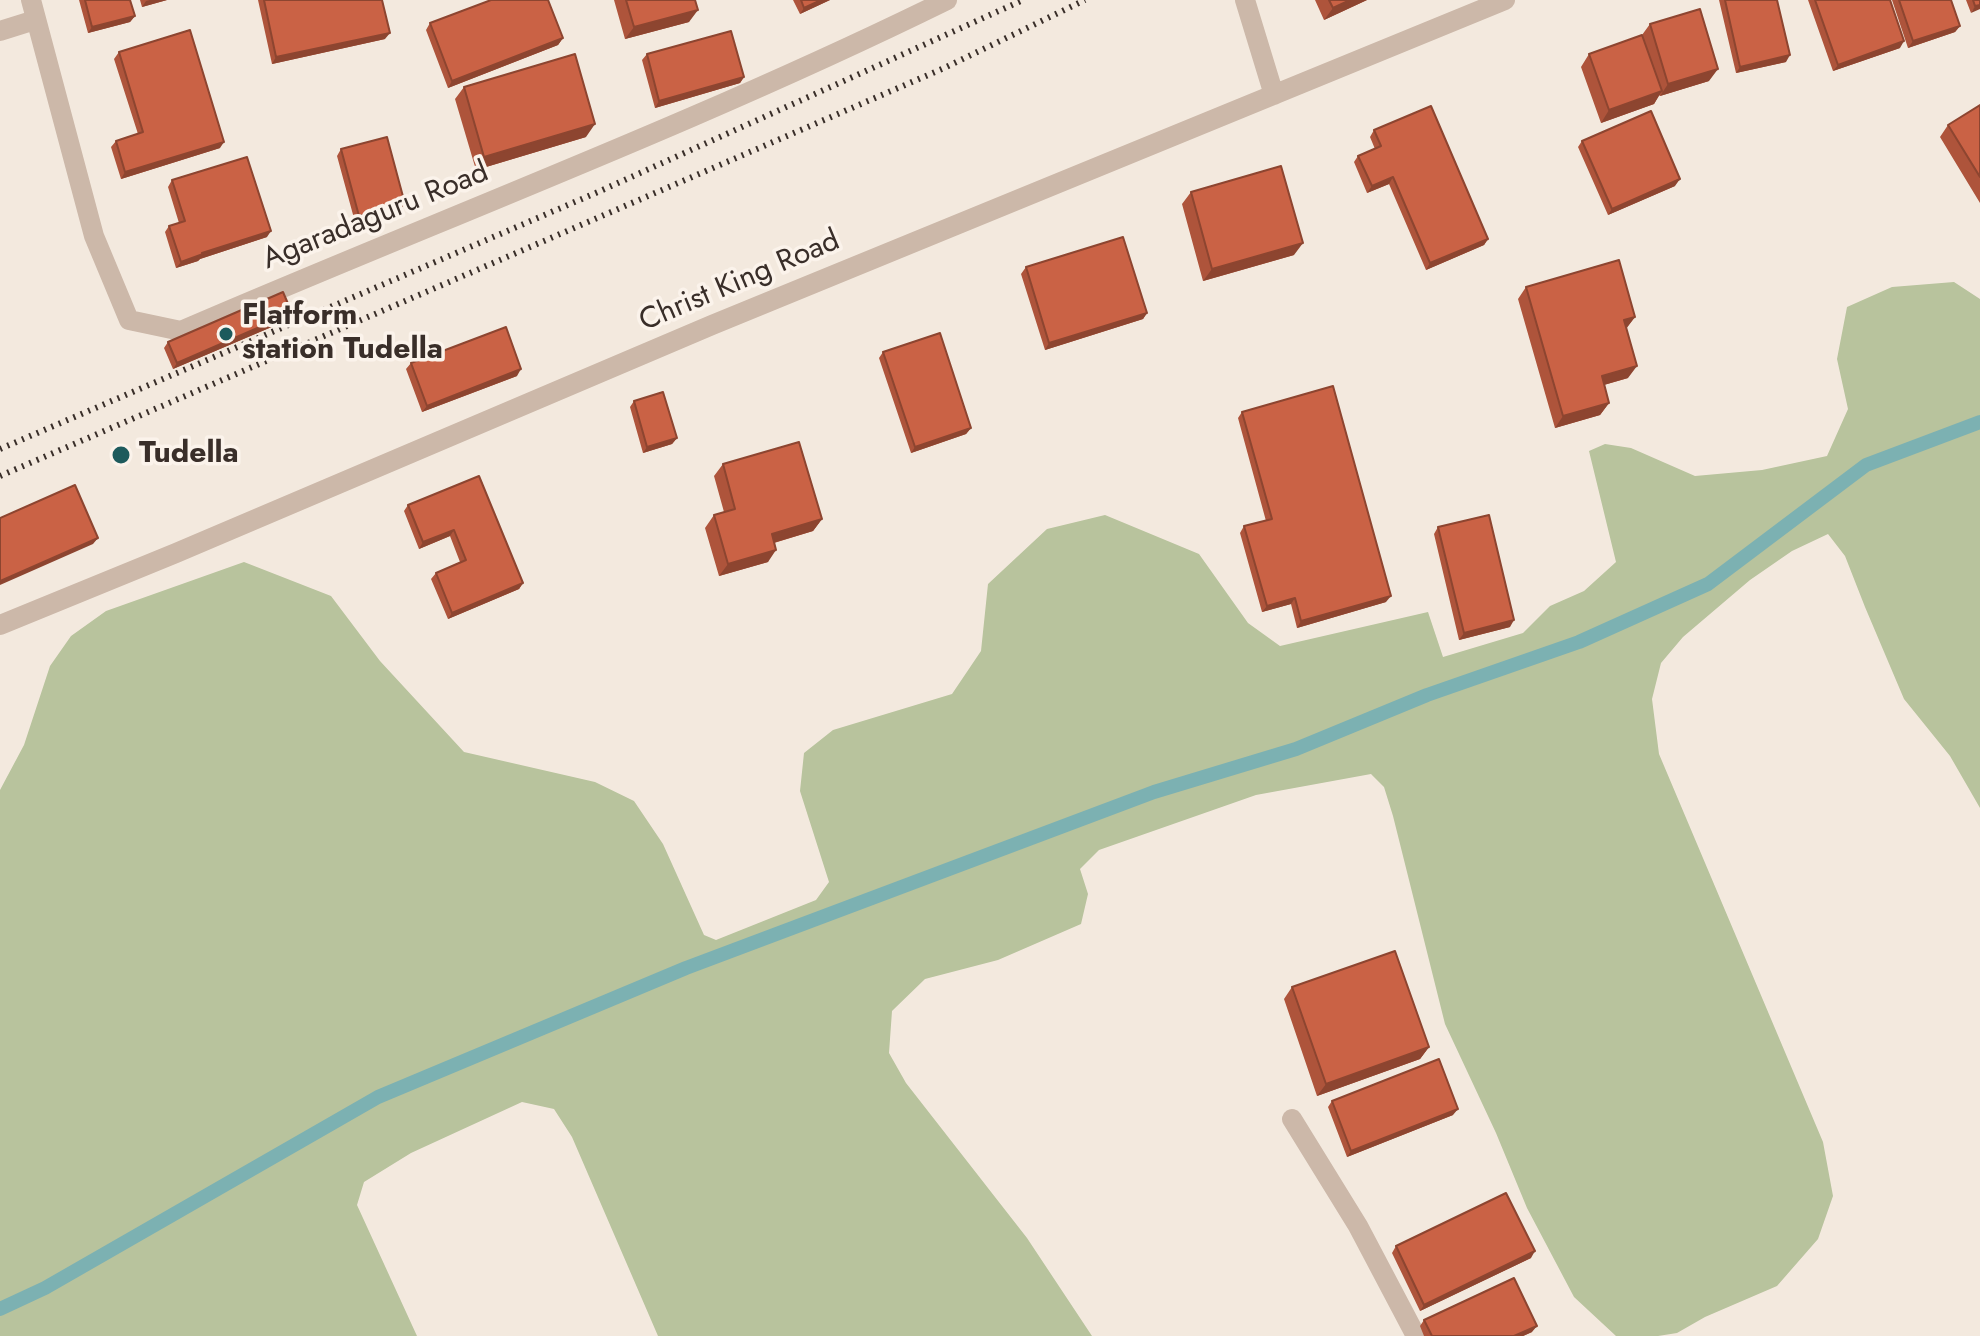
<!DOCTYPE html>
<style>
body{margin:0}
canvas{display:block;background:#f3e9de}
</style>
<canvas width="1980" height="1336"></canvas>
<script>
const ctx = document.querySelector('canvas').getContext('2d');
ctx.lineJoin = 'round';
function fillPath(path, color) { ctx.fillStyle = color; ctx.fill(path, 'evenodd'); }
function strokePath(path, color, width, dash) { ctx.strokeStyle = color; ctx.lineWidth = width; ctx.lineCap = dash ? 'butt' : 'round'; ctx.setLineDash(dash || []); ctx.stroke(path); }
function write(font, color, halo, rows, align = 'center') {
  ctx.font = font + ' Jost,sans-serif'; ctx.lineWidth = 7; ctx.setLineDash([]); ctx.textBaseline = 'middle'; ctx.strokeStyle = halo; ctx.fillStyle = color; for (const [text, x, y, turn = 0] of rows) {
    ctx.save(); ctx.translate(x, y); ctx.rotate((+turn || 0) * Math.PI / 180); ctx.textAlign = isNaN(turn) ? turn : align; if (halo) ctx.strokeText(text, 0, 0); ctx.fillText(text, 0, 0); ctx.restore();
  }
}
const green = new Path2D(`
 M1954,282l26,17v509l-30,-52 -46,-57 -39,-92 -20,-51 -17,-22 -36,17 -42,29 -67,57 -22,26 -9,36 7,55 164,388 10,54 -15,43 -41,47 -72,31 -28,16 -19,3h-42l-42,-39 -47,-89 -31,-75 -51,-109 -52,-208 -9,-29 -13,-13 -115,21 -157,55 -19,19 8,25 -7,30 -83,36 -73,19 -33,32 -3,42 17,30 121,155 65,98h-434l-86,-199 -18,-28 -32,-7 -111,51 -47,29 -7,23 60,131h-417v-546l24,-45 26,-79 21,-30 35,-25 138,-49 87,34 49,65 84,91 131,30 39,19 29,43 41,91 12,5 100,-40 13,-18 -29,-91 4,-38 29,-23 119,-36 29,-43 7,-67 59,-55 58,-14 94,39 49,69 32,23 148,-34 15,45 80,-24 27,-27 34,-15 32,-29 -27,-111 16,-7 26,4 64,28 67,-6 65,-14 21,-47 -11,-50 10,-52 45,-20z`);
const stream = new Path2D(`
 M0,1309l45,-21 333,-191 308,-129 468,-176 142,-43 131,-54 152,-53 129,-58 158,-119 114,-43`);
const minor = new Path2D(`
 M31,0l63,236 35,84 52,11c255,-110 516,-208 766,-331
 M1245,0l29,95
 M0,31l35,-11
 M0,625l176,-72 536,-228 793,-325
 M1292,1119l66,107 58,110`);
const rail = new Path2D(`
 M0,449l598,-257 425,-192
 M0,476l942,-407 143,-69`);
const wall = new Path2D(`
 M79,0h51l5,16 -5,6 -42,11z
 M140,0h27l-25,7z
 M258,0h124l3,39 -113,25z
 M614,0h81l-6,22 -64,17z
 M793,0h37l-30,14z
 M1315,0h52l-43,20z
 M1719,0h58l9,62 -50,11z
 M1808,0h82l10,48 -67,23z
 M1892,0h59l9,26 -5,6 -47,16z
 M1966,0h14l-9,13z
 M430,23l133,15 -5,7 -110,43 -22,-58z
 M1650,24l59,57 -49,15 -1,-1 -5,9 -53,19 -20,-56 8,-13 53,-19z
 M119,52l101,96 -99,31 -10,-32 5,-6 22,-7 -24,-75z
 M647,54l97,23 -4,6 -85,25 -13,-48z
 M464,87l122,50 -110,33 -21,-71z
 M1980,105v98l-40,-66 8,-12z
 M1374,130l114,109 -4,6 -58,25 -37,-86 -22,9 -13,-31 4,-6 17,-7 -5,-12z
 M1582,141l93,45 -67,29 -30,-68z
 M341,149l59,61 -45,12 -18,-66z
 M172,180l95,57 -67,22 -2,2 -22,7 -11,-36 4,-6 10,-3 -11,-36z
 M1191,192l103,63 -91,26 -21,-77z
 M1026,267l121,46 -4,6 -98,31 -24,-76z
 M1526,287l109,30 -9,11 2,50 -24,7 5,18 -9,12 -45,13 -37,-129z
 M292,313l-4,7 -115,49 -9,-21 4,-6z
 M883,352l88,76 -5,6 -55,19 -32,-95z
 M411,363l106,13 -95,36 -16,-43z
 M634,401l43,37 -5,6 -29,9 -13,-46z
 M1242,412l144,190 -89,26 -6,-24 -29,8 -22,-79 4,-7 22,-5 -28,-103z
 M723,464l99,55 -9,12 -39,12 -6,19 -49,14 -14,-48 9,-13 10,-3 -10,-36z
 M479,476l44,107 -4,6 -71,30 -17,-40 5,-6 24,-11 -10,-26 -31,13 -15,-38 4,-6z
 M1438,527l72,100 -51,13 -25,-106z
 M1292,987l137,60 -9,12 -103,37 -33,-97z
 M1332,1101l121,14 -106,42 -19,-50z
 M1396,1246l135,12 -111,53 -28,-58z
 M1424,1320l108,12 -9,4h-99l-4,-10z`);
const shadedWall = new Path2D(`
 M150,0h17l-25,7 4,-6z
 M821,0h9l-30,14 4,-6z
 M1350,0h17l-43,20 9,-12z
 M1980,5v4l-9,4 4,-7z
 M698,10l-9,12 -64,17 9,-12z
 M135,16l-5,6 -42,11 4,-6z
 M1960,26l-5,6 -47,16 5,-7z
 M390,33l-5,6 -113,25 4,-7z
 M563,38l-5,7 -110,43 4,-7z
 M1904,41l-4,7 -67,23 5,-6z
 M1790,55l-4,7 -50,11 4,-6z
 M1718,69l-9,12 -49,15 8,-12z
 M744,77l-4,6 -85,25 4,-7z
 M1662,91l-8,13 -53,19 8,-13z
 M595,124l-9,13 -110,33 8,-13z
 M224,142l-4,6 -99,31 4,-7z
 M1393,177l-4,7 -22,9 5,-7z
 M1680,179l-5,7 -67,29 4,-6z
 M405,204l-5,6 -45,12 4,-6z
 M271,231l-4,6 -67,22 -2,2 -22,7 5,-6 21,-9z
 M1488,239l-4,6 -58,25 4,-7z
 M1303,243l-9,12 -91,26 9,-12z
 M292,313l-4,7 -115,49 4,-6z
 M1147,313l-4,6 -98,31 4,-7z
 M1635,317l-9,12 -2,-9z
 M1637,366l-9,12 -35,10 9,-12z
 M521,369l-4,7 -95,36 5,-6z
 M1609,403l-9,12 -45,13 8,-12z
 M971,428l-5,6 -55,19 4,-6z
 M677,438l-5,6 -29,9 4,-6z
 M822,519l-9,12 -50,15 9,-12z
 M454,530l-4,6 -31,13 4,-7z
 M98,538l-5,6 -93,41v-4z
 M776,550l-8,12 -49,14 9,-12z
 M523,583l-4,6 -71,30 4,-6z
 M1391,596l-5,6 -89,26 4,-7z
 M1295,598l-4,6 -29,8 5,-6z
 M1514,620l-4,7 -51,13 5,-7z
 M1429,1047l-9,12 -103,37 9,-12z
 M1458,1109l-5,6 -106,42 4,-6z
 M1535,1251l-4,7 -111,53 4,-6z
 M1537,1326l-5,6 -9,4h-9z`);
const building = new Path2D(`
 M85,0h45l5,16 -43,11z
 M264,0h118l8,33 -114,24z
 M491,0h57l15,38 -111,43 -22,-58z
 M626,0h69l3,10 -64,17z
 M801,0h20l-17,8z
 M1329,0h21l-17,8z
 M1725,0h52l13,55 -50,12z
 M1815,0h75l14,41 -66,24z
 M1899,0h52l9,26 -47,15z
 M1973,0h7v5l-5,1z
 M1700,9l18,60 -50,15 -18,-60z
 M190,30l34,112 -99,30 -9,-31 27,-9 -24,-80z
 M731,31l13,46 -85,24 -12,-47z
 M1642,35l20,56 -53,19 -20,-56z
 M575,54l20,70 -111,33 -20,-70z
 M1980,105v72l-32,-52z
 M1431,106l57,133 -58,24 -37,-86 -21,9 -14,-30 23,-10 -7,-16z
 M1651,111l29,68 -68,30 -30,-68z
 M387,137l18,67 -46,12 -18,-67z
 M247,157l24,74 -69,22 1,1 -22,8 -12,-36 16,-5 -13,-41z
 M1281,166l22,77 -91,26 -21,-77z
 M1123,237l24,76 -98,30 -23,-76z
 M1619,260l16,57 -11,3 13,46 -35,10 7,27 -46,13 -37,-129z
 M283,292l9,21 -115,50 -9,-21z
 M506,327l15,42 -94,37 -16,-43z
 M940,333l31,95 -56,19 -32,-95z
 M1333,386l58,210 -90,25 -6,-23 -28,8 -23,-80 28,-7 -30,-107z
 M663,392l14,46 -30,9 -13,-46z
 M799,442l23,77 -50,15 4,16 -48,14 -14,-49 21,-6 -12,-45z
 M479,476l44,107 -71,30 -16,-40 30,-13 -12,-30 -31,12 -15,-37z
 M75,485l23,53 -98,43v-63z
 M1489,515l25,105 -50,13 -26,-106z
 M1395,951l34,96 -103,37 -34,-97z
 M1439,1059l19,50 -107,42 -19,-50z
 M1506,1193l29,58 -111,54 -28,-59z
 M1514,1278l23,48 -23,10h-82l-8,-16z`);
const markers = [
 [226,334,8,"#1d5a5c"],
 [121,455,10,"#1d5a5c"]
];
const streetNames = [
 ["Agaradaguru Road",376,217,-22],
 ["Christ King Road",740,282,-23]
];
const poiNames = [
 ["Flatform",242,317],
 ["station Tudella",242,351],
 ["Tudella",139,455]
];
fillPath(green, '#b8c39d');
strokePath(stream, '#7cb1b2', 14);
strokePath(minor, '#ccb8a9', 20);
strokePath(rail, '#392e29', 6, [2, 6]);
fillPath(wall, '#ae543b');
fillPath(shadedWall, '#8d4530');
fillPath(building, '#ca6245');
strokePath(building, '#8d4530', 2);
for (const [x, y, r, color] of markers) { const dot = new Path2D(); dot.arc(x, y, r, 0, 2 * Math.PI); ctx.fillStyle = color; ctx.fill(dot); strokePath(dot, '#fbf3eb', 3); }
write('30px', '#392e29', '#fbf3eb', streetNames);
write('bold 30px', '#392e29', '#fbf3eb', poiNames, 'left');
</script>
